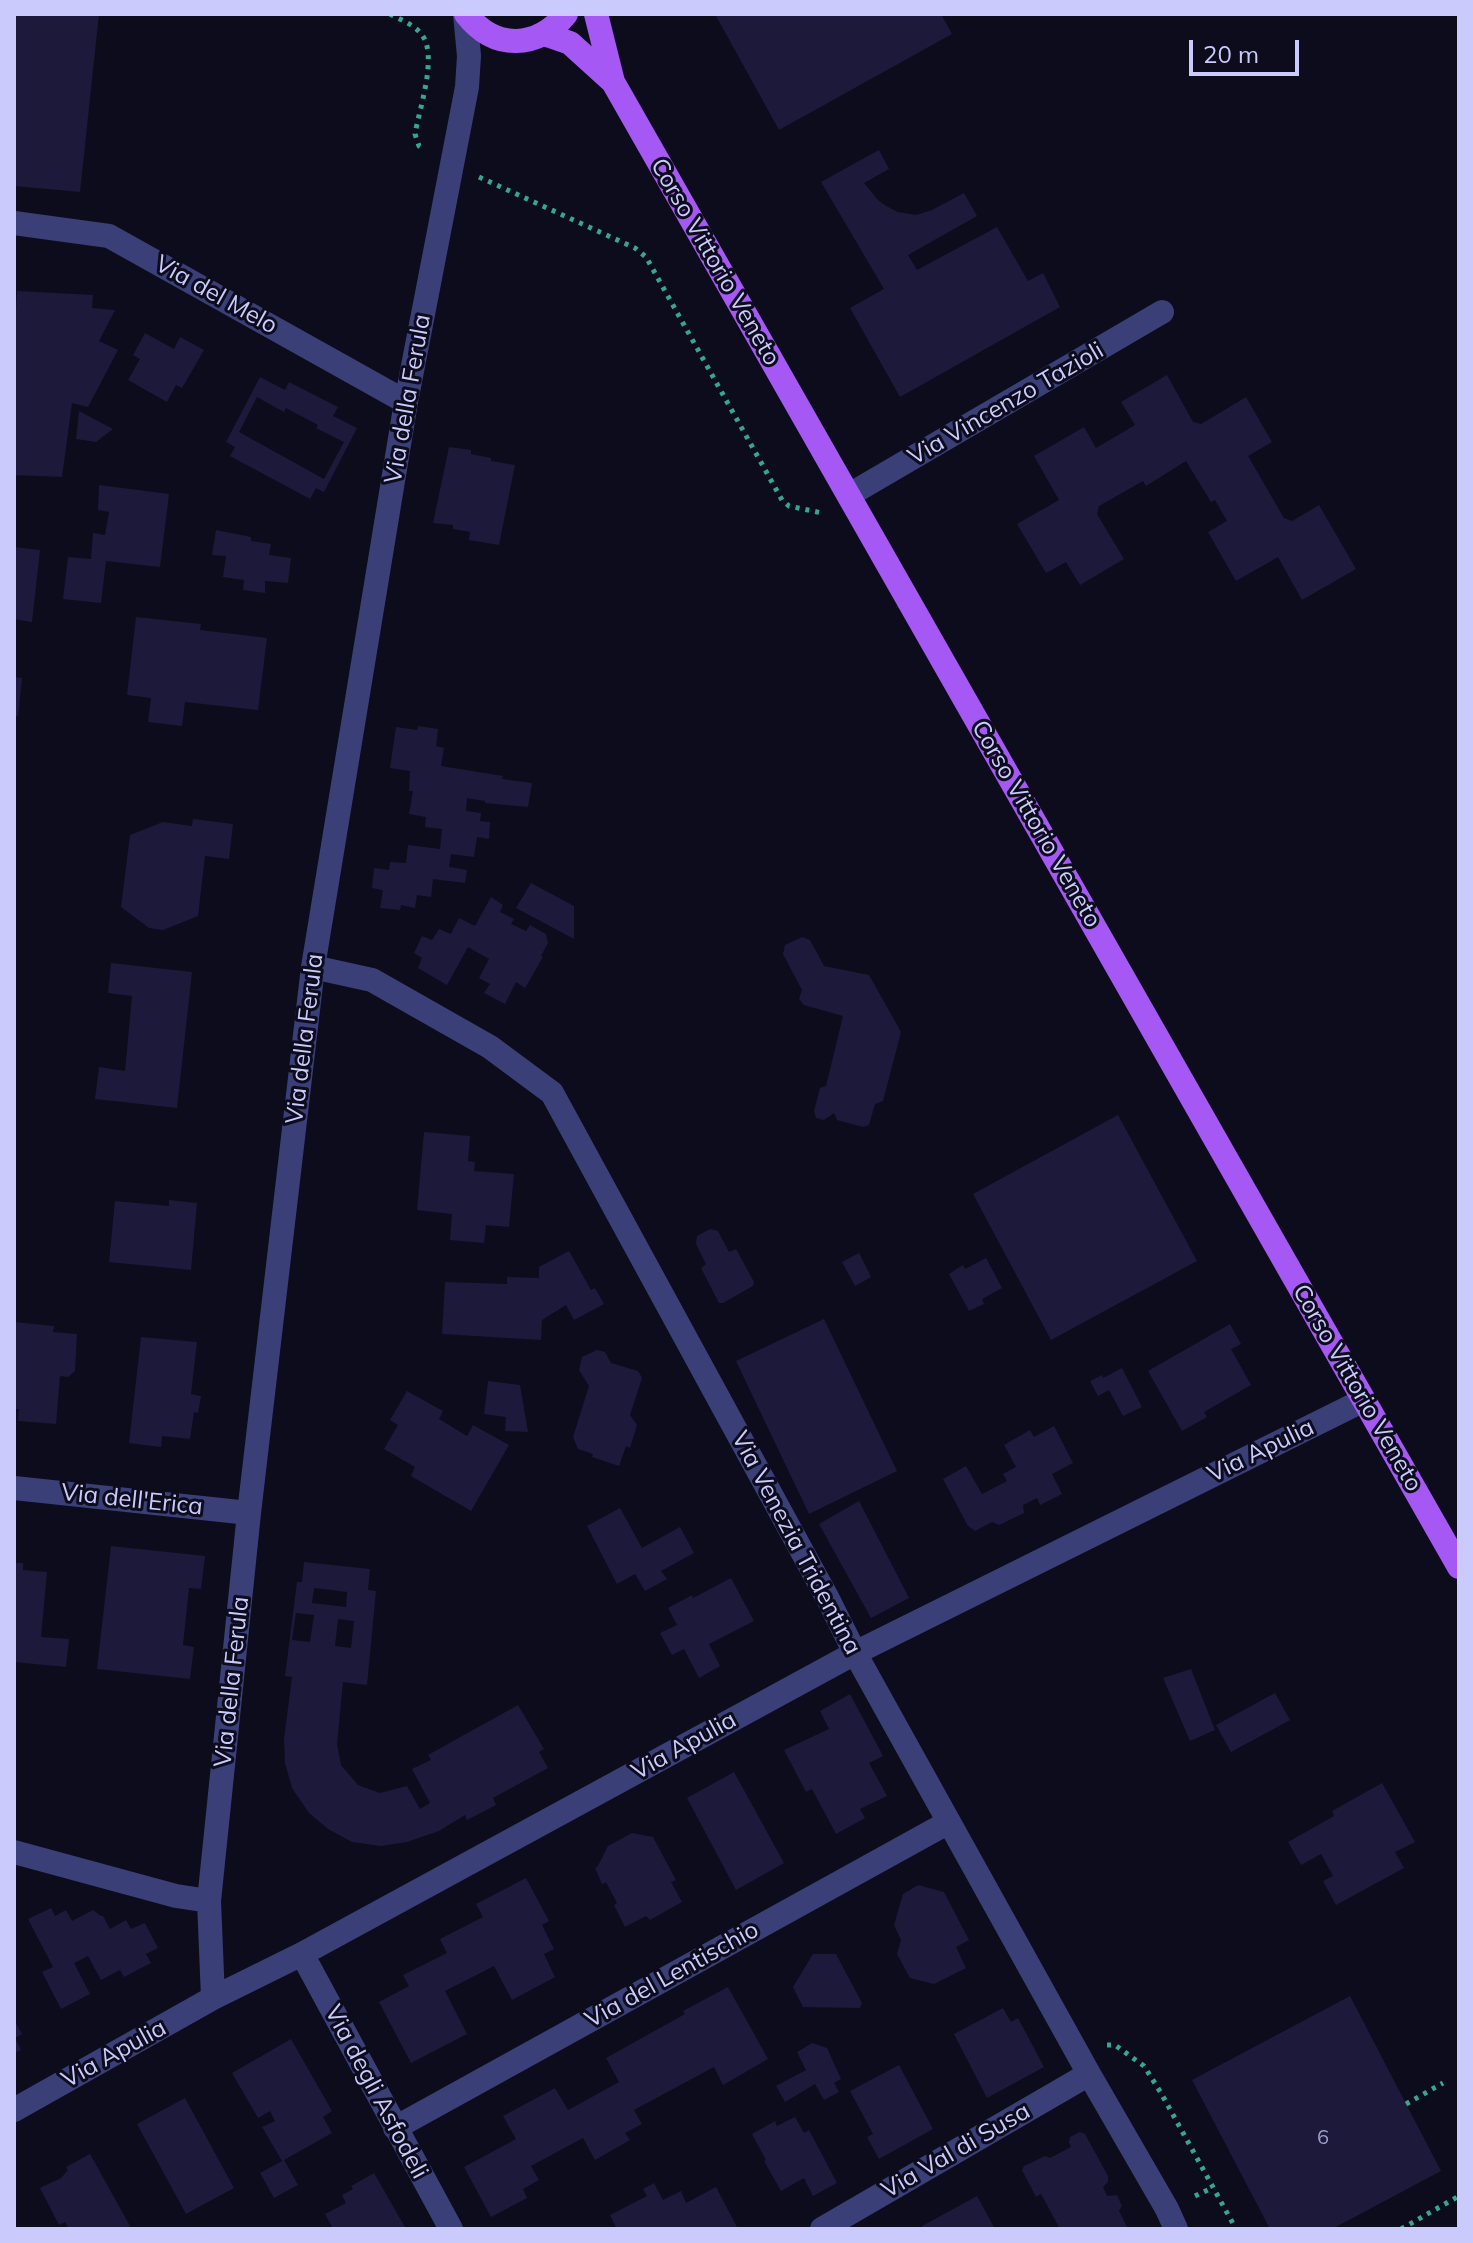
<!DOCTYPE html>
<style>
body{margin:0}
#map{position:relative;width:1473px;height:2243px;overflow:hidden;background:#0d0c1c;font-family:Mulish,sans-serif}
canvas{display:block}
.frame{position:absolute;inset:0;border:16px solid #cacbfc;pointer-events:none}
.scale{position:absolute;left:1189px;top:40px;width:110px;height:36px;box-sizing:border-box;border:4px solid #cacbfc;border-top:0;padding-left:10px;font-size:24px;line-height:28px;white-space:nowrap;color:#cacbfc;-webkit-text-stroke:6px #0d0c1c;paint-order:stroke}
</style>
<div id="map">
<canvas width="1473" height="2243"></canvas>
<div class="frame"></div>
<div class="scale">20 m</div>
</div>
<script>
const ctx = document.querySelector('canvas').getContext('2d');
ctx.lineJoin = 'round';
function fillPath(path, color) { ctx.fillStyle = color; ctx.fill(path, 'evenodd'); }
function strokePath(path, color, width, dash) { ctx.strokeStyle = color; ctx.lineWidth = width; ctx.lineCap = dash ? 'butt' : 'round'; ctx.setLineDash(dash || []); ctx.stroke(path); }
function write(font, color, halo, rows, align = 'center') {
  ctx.font = font + ' Mulish,sans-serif'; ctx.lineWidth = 6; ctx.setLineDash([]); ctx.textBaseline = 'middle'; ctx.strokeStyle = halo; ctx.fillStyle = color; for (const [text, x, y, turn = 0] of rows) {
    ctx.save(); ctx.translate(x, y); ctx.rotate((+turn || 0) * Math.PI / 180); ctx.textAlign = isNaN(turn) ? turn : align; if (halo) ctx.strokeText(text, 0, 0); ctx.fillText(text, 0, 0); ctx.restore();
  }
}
const building = new Path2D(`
 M14,14h85l-19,178 -66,-6z
 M715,14h226l11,20 -173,96z
 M879,150l10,19 -25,14 14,17 8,6 12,6 18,3 16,-5 32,-17 13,23 -69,39 9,15 80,-43 31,54 15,-8 17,34 -160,90 -50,-89 34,-19 -63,-107z
 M17,291l76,4 -1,13 23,2 -16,31 19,9 -30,57 -16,-4 -10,74 -48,-2v-128z
 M145,333l29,16 6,-12 24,13 -22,38 -6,-3 -9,17 -39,-22 12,-21 -7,-4z
 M1167,375l26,47 8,2 45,-27 26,45 -24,14 36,62 8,3 27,-16 37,64 -54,31 -24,-43 -42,24 -28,-49 19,-11 -12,-21 -4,2 -25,-41 -40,25 -3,-5 -44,25 -2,8 27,45 -44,26 -14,-23 -20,11 -29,-49 42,-24 -25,-44 50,-29 12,21 39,-23 -14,-23z
 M260,377l25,13 4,-8 49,25 -5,9 24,12 -33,64 -8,-4 -6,11 -80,-43 5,-9 -9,-5zM257,397l27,15 2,-4 32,17 -2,3 28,14 -20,37 -85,-47z
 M79,411l34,18 -17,13 -20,-3z
 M449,447l22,3v4l20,4v3l24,4 -16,80 -30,-5 1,-8 -17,-3v-4l-20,-2z
 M99,485l70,9 -9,73 -54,-6 -5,42 -38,-4 5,-42 23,2 2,-26 12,2 4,-23 -11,-2z
 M216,530l35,7v4l20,3 -2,11 22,3 -3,25 -23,-2v12l-22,-3 1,-10 -21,-3 3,-21 -14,-1z
 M14,547l26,3 -8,72 -18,-3z
 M136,617l65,7 -1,6 67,8 -9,72 -73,-8 -3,24 -34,-4 3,-24 -24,-3z
 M14,677l8,1 -4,38h-4z
 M418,726l20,3 -2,17 8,2 -3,18 62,10 -1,3 30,4 -4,24 -43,-4v-2l-18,-3 -1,13 15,2 -1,8 10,1 -1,17 -12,-2 -3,20 -23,-3 -2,13 18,3 -2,13 -32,-4 -2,18 -14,-2 -2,13 -14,-3 -1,5 -20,-2 3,-18 -11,-2 2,-20 15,2 1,-8 16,1 2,-18 32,4 2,-20 -17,-2 1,-10 -17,-3 4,-23h-4l1,-20 -20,-3 6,-41 21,3z
 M193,819l40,5 -4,35 -24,-3 -7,60 -35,14 -14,-2 -28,-21 9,-72 33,-13 29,4z
 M531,883l43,23v33l-58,-31z
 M491,897l12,8 -3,7 14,7 -3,5 15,7 4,-6 16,9 2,9 -7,13 2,1 -18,31 -9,-6 -11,22 -21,-11 6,-9 -11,-6 10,-19 -21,-12 -21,38 -29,-17 4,-10 -8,-5 8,-17 10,4 7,-11 12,5 8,-16 16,8z
 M802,937l8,3 14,26 45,9 32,57 -18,69 -8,3 -6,21 -6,2 -26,-7 -3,-7 -10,7 -8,-2 -2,-7 6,-23 6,-2 17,-70 -39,-11 -5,-6 3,-9 -19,-36 2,-9z
 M111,963l81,9 -15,136 -82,-9 4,-32 26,4 7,-75 -24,-3z
 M1118,1115l79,146 -146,79 -78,-146z
 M424,1132l46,4 -2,25 7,1 -1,9 40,3 -5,53 -23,-2 -2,18 -34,-3 2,-26 -35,-4z
 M169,1200l28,3 -6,67 -82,-8 6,-61 54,5z
 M710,1229l8,2 11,21 7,-3 18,33 -1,4 -30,17h-4l-18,-35 5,-4 -10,-20 1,-8z
 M569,1251l22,39 4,-2 9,16 -30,16 -8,-15 -24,15 -1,20 -99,-6 3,-52 62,2v-7l32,1v-11z
 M859,1253l12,24 -16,9 -13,-24z
 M986,1258l16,30 -20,11 2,5 -15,7 -20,-37 14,-9 2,4z
 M824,1319l73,152 -88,43 -73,-153z
 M14,1322l40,4 -1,6 24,2 -2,37 -7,6 -8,-1 -4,48 -38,-3 1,-12h-5z
 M1230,1324l11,20 -10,5 20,36 -47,27 3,5 -25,14 -34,-60z
 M141,1337l56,5 -6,52 10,2 -3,17 -4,-1 -4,27 -28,-3 -1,11 -32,-4z
 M597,1350l8,2 6,11 27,8 4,7 -12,37 7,10 -7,23 -4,-2 -7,20 -27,-9 1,-3 -15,-5 -5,-12 16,-51 -10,-16 3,-13z
 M1122,1368l20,39 -19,9 -14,-26 -11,6 -8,-15 12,-6 1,3z
 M488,1381l32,4 8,47 -23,-1 1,-14 -22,-3z
 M407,1391l36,20 -4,8 28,17 6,-11 36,20 -38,66 -60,-35 4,-9 -31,-18 14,-24 -8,-5z
 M1054,1426l19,37 -21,11 10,20 -22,11 -3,-7 -14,7 1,8 -25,12 -7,-3 -17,9 -7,-5 -25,-47 23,-13 16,28 25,-13 -4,-7 13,-7 -12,-22 26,-15 4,7z
 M859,1501l50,97 -38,20 -52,-94z
 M620,1508l22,40 38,-21 14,26 -33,18 6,8 -22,12 -10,-17 -18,10 -30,-58z
 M111,1546l94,10 -4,33 -12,-1 -6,57 11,2 -4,32 -93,-10z
 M304,1562l66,7 -2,21 8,1 -9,94 -24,-3 -6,62 4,21 17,20 22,8 27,-7 13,23 10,-6 -18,-34 19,-9 -3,-5 90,-50 26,44 -5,3 9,16 -55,30 3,7 -29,15 -2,-5 -26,16 -32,11 -26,4 -29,-4 -24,-13 -19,-16 -17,-25 -7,-25 -1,-24 8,-62 -7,-1 12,-94h5zM314,1588l33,4 -1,15 -34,-4zM296,1613l18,2 -4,27 -18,-2zM338,1619l16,2 -3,27 -16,-2z
 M14,1563h9v7l24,2 -6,65 28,2 -3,28 -52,-5z
 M731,1578l23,43 -45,23 11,22 -21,12 -15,-29 -12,6 -12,-22 17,-8 -9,-17 24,-13 1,3z
 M1191,1669l24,61 -25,11 -27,-63z
 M1275,1693l15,27 -59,32 -15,-27z
 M850,1694l33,62 -14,7 18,33 -27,13 5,9 -29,16 -24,-45 -6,3 -22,-42 45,-21 -9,-18z
 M734,1772l50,91 -48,27 -49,-92z
 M1382,1783l33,59 -20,10 9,16 -68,37 -13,-24 10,-5 -12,-22 -20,11 -13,-23 46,-26 -2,-5z
 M632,1833l21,4 23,43 -5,2 11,20 -32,18 -4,-4 -21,11 -11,-22 3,-2 -11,-21 -4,2 -7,-16 3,-2 10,-20z
 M526,1878l23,43 -7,4 12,24 -10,5 11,23 -43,23 -18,-34 -49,25 22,43 -56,29 -32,-61 30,-16 -6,-11 44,-22 -7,-14 43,-22 -7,-13z
 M918,1885l26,7 25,48 -13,7 10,21 -32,16 -24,-6 -13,-24 4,-14 -7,-15 9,-31z
 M51,1908l4,8 11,-6 6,11 21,-11 8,6h2l7,13 16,-9 5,9 14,-6 13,25 -12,6 5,9 -27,14 -4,-7 -19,10 -13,-24 -14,7 16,31 -29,15 -19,-37 11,-5 -25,-48z
 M813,1954h23l26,49 -2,5 -57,-1 -10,-20z
 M728,1987l40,72 -45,26 -9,-18 -80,43 8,14 -17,9 5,7 -35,20 -12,-22 -52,28 8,14 -16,9 4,9 -36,19 -27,-50 52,-28 -13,-23 52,-28 13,22 51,-28 -13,-24 79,-44 -2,-3z
 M1350,1996l91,175 -109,58h-62l-78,-149z
 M1003,2008l8,14 7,-4 26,49 -57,31 -33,-64z
 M14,2020l8,14 -7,4 6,12 -7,3z
 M291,2039l41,72 -9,6 9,16 -48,27 14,25 -24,13 -14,-25 22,-12 -20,-34 13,-6 -5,-10 -12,7 -26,-45z
 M812,2043l15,5 14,31 -7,4 5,9 -15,8 -9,-16 -30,18 -9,-16 30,-16 -9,-18z
 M899,2065l34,64 -54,30 -12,-22 6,-3 -23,-43z
 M185,2098l49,90 -48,26 -49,-90z
 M795,2117l9,16 5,-3 28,53 -24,13 -9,-18 -23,13 -17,-30 2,-1 -14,-26 23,-13 2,5z
 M1080,2132l5,2 23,42v6l-5,5 4,9 10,-1 5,11 -3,5 9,18h-68l-19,-35 -5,3 -12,-23 -2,-4 2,-4 21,-10 5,2 21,-11 -2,-5 1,-5z
 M90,2154l40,72 -5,3h-56l-4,-7 -6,3 -19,-37 21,-10 7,-8 -2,-3z
 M374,2173l32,56h-73l-8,-15 21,-11 -4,-8 11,-6 -2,-3z
 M654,2183l9,17 18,-9 5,12 30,-16 22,42h-121l-7,-14 37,-19 -4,-7z
 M977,2196l18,33h-72l-1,-3z`);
const path = new Path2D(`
 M390,14c11,6 25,11 32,21 16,21 -3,75 -7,99l4,12 5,3
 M479,177l156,71 11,9 136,243 7,6 33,7
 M1107,2045h8l29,21 17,27 75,136
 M1406,2104l37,-21
 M1195,2196l17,-8
 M1401,2229l58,-33`);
const minor = new Path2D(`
 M14,223l95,13 297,166
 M849,495l313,-183
 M313,967l59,13 118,67 62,46 276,506 27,54 234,421 78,135 9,20
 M14,1488l235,25
 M14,1852l162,44 33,5
 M302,1954l149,275
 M213,1998l-4,-97 40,-388 64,-546 93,-565 61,-315 2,-31 -4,-42
 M14,2110l199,-112 89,-44 553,-301 509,-253
 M395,2128l554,-306
 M822,2229l267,-155`);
const major = new Path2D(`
 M466,14c29,37 71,35 100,0
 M596,14l17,68 846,1485
 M544,34l26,9 43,39`);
const numberNames = [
 ["6",1323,2138]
];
const streetNames = [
 ["Corso Vittorio Veneto",715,262,60],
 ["Via del Melo",216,295,29],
 ["Via della Ferula",408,399,-80],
 ["Via Vincenzo Tazioli",1006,404,-30],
 ["Corso Vittorio Veneto",1036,824,60],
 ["Via della Ferula",305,1039,-83],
 ["Corso Vittorio Veneto",1357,1388,60],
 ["Via Apulia",1261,1451,-26],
 ["Via dell'Erica",132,1500,6],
 ["Via Venezia Tridentina",796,1543,62],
 ["Via della Ferula",232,1682,-84],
 ["Via Apulia",684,1746,-29],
 ["Via del Lentischio",672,1975,-29],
 ["Via Apulia",114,2054,-29],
 ["Via degli Asfodeli",376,2092,62],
 ["Via Val di Susa",956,2151,-30]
];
fillPath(building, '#1c193b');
strokePath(path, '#33a791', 5, [4, 6]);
strokePath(minor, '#3a3f78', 24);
strokePath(major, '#a658f5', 24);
write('20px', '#9e9ecc', null, numberNames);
write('24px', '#cacbfc', '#0d0c1c', streetNames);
</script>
